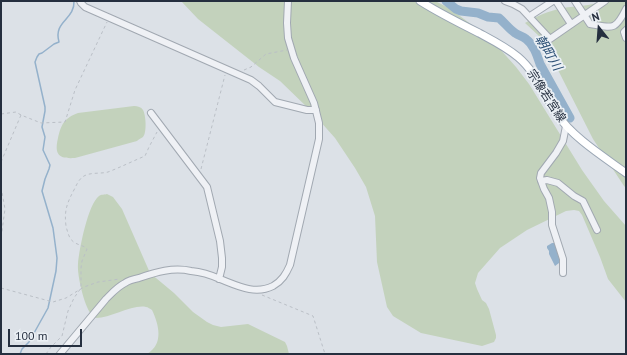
<!DOCTYPE html>
<meta charset="utf-8">
<style>
body{margin:0}
#map{position:relative;width:627px;height:355px;overflow:hidden;background:#dce1e7;font-family:"PT Sans",sans-serif}
canvas{display:block}
.frame{position:absolute;inset:0;border:2px solid #252f3f;pointer-events:none}
.north{position:absolute;left:579px;top:8px;width:40px;height:40px;-webkit-text-stroke:3px #ebf0f5;paint-order:stroke;rotate:343deg;font-size:11px;font-weight:700;line-height:16px;text-align:center;color:#252f3f}
.north::after{content:'';display:block;margin:auto;width:14px;height:18px;background:#252f3f;clip-path:polygon(50% 0,100% 100%,50% 72%,0 100%)}
.scale{position:absolute;left:8px;top:329px;width:74px;height:18px;box-sizing:border-box;border:2px solid #252f3f;border-top:0;padding-left:5px;font-size:12px;line-height:14px;white-space:nowrap;color:#252f3f;-webkit-text-stroke:3px #ebf0f5;paint-order:stroke}
</style>
<div id="map">
<canvas width="627" height="355"></canvas>
<div class="frame"></div>
<div class="north">N</div>
<div class="scale">100 m</div>
</div>
<script>
const ctx = document.querySelector('canvas').getContext('2d');
ctx.lineJoin = 'round';
function fillPath(path, color) { ctx.fillStyle = color; ctx.fill(path, 'evenodd'); }
function strokePath(path, color, width, dash) { ctx.strokeStyle = color; ctx.lineWidth = width; ctx.lineCap = dash ? 'butt' : 'round'; ctx.setLineDash(dash || []); ctx.stroke(path); }
function write(font, color, halo, rows, align = 'center') {
  ctx.font = font + ' "PT Sans","Noto Sans JP",sans-serif'; ctx.lineWidth = 3.5; ctx.setLineDash([]); ctx.textBaseline = 'middle'; ctx.strokeStyle = halo; ctx.fillStyle = color; for (const [text, x, y, turn = 0] of rows) {
    ctx.save(); ctx.translate(x, y); ctx.rotate((+turn || 0) * Math.PI / 180); ctx.textAlign = isNaN(turn) ? turn : align; if (halo) ctx.strokeText(text, 0, 0); ctx.fillText(text, 0, 0); ctx.restore();
  }
}
const green = new Path2D(`
 M181,1h254l14,7 34,25 16,15 17,19 13,17 53,86 22,31 22,25v76l-18,-23 -8,-22 -18,-42 -3,-4 -5,-1 -8,1 -39,19 -27,18 -22,25 -3,10 2,6 5,11 4,3 3,6 7,26v3l-2,4 -12,4 -61,-13 -28,-17 -6,-9 -10,-45 -2,-46 -9,-29 -11,-19 -20,-30 -25,-28 -30,-29 -21,-14 -61,-48z
 M603,1h23v187l-2,-2 -31,-47 -36,-71 -10,-24 -8,-8 -14,-13c12,-7 23,-12 38,-15 13,-2 27,-2 40,-7z
 M134,106c4,0 7,1 9,4 3,5 4,23 0,27 -2,1 -5,3 -6,4l-62,17c-16,1 -21,-3 -17,-20 3,-13 6,-20 20,-25z
 M107,194l6,3 9,12 28,64 24,20 19,19 14,10 6,3 8,2 27,-3 37,18 2,4 2,8h-142c17,-10 12,-29 5,-44 -2,-1 -4,-3 -6,-3 -13,-3 -35,11 -50,11 -2,-1 -4,-2 -5,-4 -7,-9 -14,-39 -13,-50 1,-14 10,-60 21,-68 2,-2 6,-1 8,-2z`);
const water = new Path2D(`
 M552,243h3l5,13 -1,7 -4,3 -6,-12v-3l-2,-3v-2z`);
const stream = new Path2D(`
 M20,354l2,-5 7,-7 19,-34 8,-37 1,-13 -4,-30 -11,-37 3,-12 4,-10 1,-4 -7,-15 2,-13 -3,-10 3,-16v-4l-10,-45 2,-5 2,-3 3,-1 12,-9 5,-2c-6,-21 16,-22 15,-41`);
const river = new Path2D(`
 M446,1l10,8 5,2 17,2 10,4 11,1c6,5 10,11 16,15 4,3 8,3 11,6 8,6 11,16 14,25l30,54`);
const path = new Path2D(`
 M244,70l7,-3 15,-13 21,-4
 M1,114l15,-2 5,3
 M1,162l20,-47 20,8 24,-1 10,-32 32,-68
 M201,169l24,-94
 M1,187l4,22 -4,29
 M1,288l52,14 13,-4 18,-11 14,-5 22,-3
 M262,295l51,21 12,38
 M46,354l5,-7 11,-11 6,-25 6,-13 7,-10v-20l1,-7 5,-12c-4,-5 -12,-3 -17,-11 -2,-4 -3,-8 -4,-12 -2,-16 1,-23 9,-38 2,-4 4,-9 9,-12 7,-4 17,-2 24,-4 13,-5 25,-11 37,-16l4,-9 8,-15`);
const minor = new Path2D(`
 M80,1l1,2 4,4 166,73 8,6 16,16 32,8h9
 M505,1l8,3 9,5 28,30 55,-38
 M556,1l15,23
 M575,1l15,23c23,4 25,7 36,-15
 M530,16l23,-15
 M626,30l-2,2 2,6
 M151,113l56,74 13,54 2,17v9l-3,12
 M541,181l6,-1 11,3 16,13 9,5 14,29
 M563,273v-14l-11,-34v-13l-3,-14 -5,-9 -4,-11 1,-5 15,-20 7,-12 3,-15
 M60,354l46,-55c6,-6 11,-12 19,-16 4,-3 9,-4 14,-5 17,-6 34,-11 52,-7 10,1 20,4 29,8 18,7 35,16 53,7 9,-5 13,-12 17,-21l29,-126v-16l-5,-20 -20,-45 -6,-20 -1,-15 1,-22`);
const major = new Path2D(`
 M420,1c19,12 39,22 59,32 13,7 27,14 39,24 18,15 26,38 39,57 15,23 47,43 69,59`);
const streetNames = [
 ["宗像若宮線",546,96,57]
];
const waterNames = [
 ["朝町川",548,53,59]
];
fillPath(green, '#c3d2bc');
fillPath(water, '#94b1cb');
strokePath(stream, '#94b1cb', 1.5);
strokePath(river, '#94b1cb', 9);
strokePath(minor, '#a1a8b1', 8);
strokePath(major, '#9aa6b4', 9);
strokePath(path, '#babfc6', 1, [3, 3]);
strokePath(minor, '#eff1f5', 6);
strokePath(major, '#fff', 7);
write('12px', '#252f3f', '#ebf0f5', streetNames);
write('italic 13px', '#2c5075', '#ebf0f5', waterNames);
</script>
